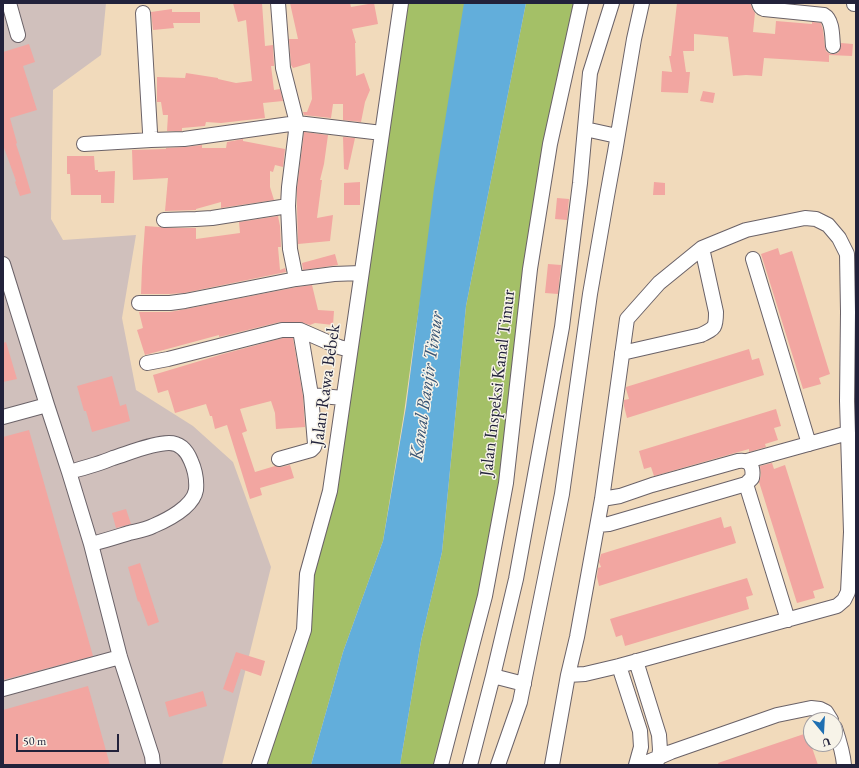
<!DOCTYPE html>
<style>
body{margin:0}
#map{position:relative;width:859px;height:768px;overflow:hidden;background:#f1dabb;font-family:"EB Garamond",serif}
canvas{display:block}
.frame{position:absolute;inset:0;border:4px solid #22223b;pointer-events:none}
.north{position:absolute;left:803px;top:712px;width:40px;height:40px;box-sizing:border-box;background:#f7f3e8;border:1px solid #a29fa3;border-radius:50%;rotate:162deg;font-size:11px;font-weight:700;line-height:16px;text-align:center;color:#22223b}
.north::after{content:'';display:block;margin:auto;width:14px;height:18px;background:#1f6fb2;clip-path:polygon(50% 0,100% 100%,50% 72%,0 100%)}
.scale{position:absolute;left:16px;top:734px;width:103px;height:18px;box-sizing:border-box;border:2px solid #22223b;border-top:0;padding-left:5px;font-size:12px;line-height:14px;white-space:nowrap;color:#22223b;-webkit-text-stroke:3px #f7f3e8;paint-order:stroke}
</style>
<div id="map">
<canvas width="859" height="768"></canvas>
<div class="frame"></div>
<div class="north">U</div>
<div class="scale">50 m</div>
</div>
<script>
const ctx = document.querySelector('canvas').getContext('2d');
ctx.lineJoin = 'round';
function fillPath(path, color) { ctx.fillStyle = color; ctx.fill(path, 'evenodd'); }
function strokePath(path, color, width, dash) { ctx.strokeStyle = color; ctx.lineWidth = width; ctx.lineCap = dash ? 'butt' : 'round'; ctx.setLineDash(dash || []); ctx.stroke(path); }
function write(font, color, halo, rows, align = 'center') {
  ctx.font = font + ' "EB Garamond",serif'; ctx.lineWidth = 3; ctx.setLineDash([]); ctx.textBaseline = 'middle'; ctx.strokeStyle = halo; ctx.fillStyle = color; for (const [text, x, y, turn = 0] of rows) {
    ctx.save(); ctx.translate(x, y); ctx.rotate((+turn || 0) * Math.PI / 180); ctx.textAlign = isNaN(turn) ? turn : align; if (halo) ctx.strokeText(text, 0, 0); ctx.fillText(text, 0, 0); ctx.restore();
  }
}
const industrial = new Path2D(`
 M3,3h103l-5,52 -48,35 -2,129 12,21 73,-5 -14,83 14,72 57,36 40,36 38,105 -49,198h-219z`);
const green = new Path2D(`
 M401,3h64l-52,345 -9,65 -21,128 -40,111 -32,113h-49l42,-135 3,-56 23,-83z
 M526,3h55l-31,141 -44,339 -65,282h-41l21,-124 21,-89 24,-246z`);
const water = new Path2D(`
 M464,3h62l-60,303 -24,246 -21,89 -21,124h-89l32,-113 40,-111 23,-134 28,-218z`);
const building = new Path2D(`
 M233,3h29l3,43 8,-1 1,21h-3l3,24 6,-1 3,12 -20,2 2,15 -44,5 -15,-1 -1,4 -23,2v3h-15l1,-16h-5l-2,-13h-4v-25l28,1 1,-5 32,5v1l18,4 16,-2 -6,-61 -8,2z
 M290,3h60l1,4 23,-4 4,21 -26,5 4,14h-1l1,33 8,-3 6,17 -5,12 -4,20 -18,-2v-16h-10l-2,14 -27,-3 -1,-3h4l5,-13 -2,-36 -17,5 -2,-3 -2,-26h9z
 M677,3h74l1,5 3,5 -2,19 22,2 1,-13 36,3v-2l9,1 2,7 2,17 1,4 4,3h4l4,-1 2,-3 1,-7 12,1 -1,12 -23,-1v7l-65,-4 -2,18 -16,-1 -13,1 -5,-39 -34,-3v17h-11l3,21h4l-2,21 -27,-1 1,-21 10,1 -3,-16h2z
 M172,9v3h28v11h-27l1,5 -21,2 -2,-18z
 M29,44l6,18 -12,4 14,44 -27,8 7,25 -1,1 5,15 10,34 -11,3 -5,-14 1,-1 -13,-36v-93z
 M703,91l12,2 -2,10 -13,-2z
 M304,132l24,3 -4,29 -4,16h2l-5,38 16,-3 -3,26 -32,3 -1,-38v-18z
 M343,137l12,1 -7,32 -4,-1z
 M243,139v2l42,8 -2,18 -8,-2 -2,7 -3,-1v16l4,13 -53,8v-6l-25,7v1l-31,1 3,-33 -35,2 -1,-30 34,-1v-1l19,-1 17,-2v3h24l1,-6z
 M67,156h27l1,14h3v2l17,-1 -1,32h-13v-8h-30l-1,-21h-3z
 M360,182v23h-16v-22z
 M654,182l11,1v12h-12z
 M557,198l12,1 -2,21 -12,-1z
 M278,216l2,10 1,21h-3l2,23 5,-2 1,4 -102,21 -15,1h-28l1,-27 3,-41 14,1 5,1h32v11l44,-6 -1,-11z
 M778,248l2,7 12,-4 38,123 -11,4 2,6 -18,5 -42,-135z
 M335,254l3,11 -35,5 -1,-7z
 M548,264l13,1 -3,29 -13,-1z
 M312,285l6,25 16,1 -1,14 -18,-2 -5,2 -10,-3h-20l-61,15v-2l-74,20 -8,-25 6,-2 -4,-16h31l16,-3 111,-22z
 M283,338h10l10,58 2,31 -29,2 -1,-16 -4,-12 -31,8 7,22 -5,2 13,39 20,-6 6,1 9,-2 4,13 -34,10 2,7 -12,4 -23,-74 -12,4 -3,-13h-2l-4,-12 -31,9 -7,-23 -10,3 -5,-18 70,-21z
 M6,342l11,37 -14,3v-39z
 M749,349l3,11 7,-2 5,17 -137,43 -3,-12v-6l5,-1 -3,-10v-2z
 M112,376l8,30 6,-2 4,17 -38,11 -6,-21h-2l-7,-25z
 M776,409l5,17 -7,2 4,12 -13,4 1,3 -17,5v-3l-95,27 -3,-9 -7,2 -5,-18z
 M29,430l64,226 -90,24v-243z
 M772,463l2,6 11,-4 39,123 -11,3 2,7 -18,5 -38,-121 2,-7 -1,-9z
 M126,509l5,15 -15,4 -4,-15z
 M721,517l3,11 7,-2 5,17 -137,43 -2,-9 1,-9 3,-1 -2,-5 2,-8z
 M140,563l19,59 -11,4 -9,-25 -1,1 -10,-35z
 M747,578l6,17 -7,2 3,12 -124,37 -3,-11 -6,2 -6,-18z
 M236,652l29,9 -4,15 -20,-7 -8,24 -10,-4z
 M88,686l22,79h-107v-55z
 M203,691l4,15 -38,11 -4,-15z
 M807,733l11,32h-99l-1,-2z`);
const minor = new Path2D(`
 M9,3l9,32
 M278,3l5,65 14,55 -8,64 -1,19 2,43 6,30
 M759,3c1,4 2,5 5,6l60,6c9,5 8,22 9,31
 M854,3v1
 M143,13l7,119 1,8
 M585,129l32,7
 M84,144l67,-4 33,-1 113,-16 85,10
 M805,218l11,1 12,6 11,13 8,16 1,58 -1,89 4,131 -3,60 -4,8 -7,6 -218,60 -34,8 -17,1 9,-38 25,-138 25,-180 32,-36 43,-35 44,-18z
 M164,220l32,-1 16,-1 76,-12
 M753,259l56,185
 M3,264l44,141 22,67 22,72 29,113 32,99 1,9
 M139,303h31l15,-2 111,-22 38,-5 27,-1
 M622,353l79,-18c14,-7 15,-7 15,-23l-14,-64
 M147,363l21,-4 114,-29h18l39,17 11,3
 M311,395l32,3
 M3,417l44,-12
 M279,459l32,-9 3,-3 1,-3 -4,-49 -11,-65
 M747,461l101,-28
 M69,472c15,-4 30,-8 44,-14 16,-5 40,-15 56,-15 11,0 18,8 22,18 4,9 6,18 5,29 -3,17 -29,30 -43,36 -8,4 -16,5 -24,7 -13,4 -25,8 -38,11
 M746,484l42,136
 M598,525l11,-1 137,-40 6,-6c2,-11 -2,-19 -14,-17l-86,24 -32,11 -18,3
 M636,661l23,74 1,15 -1,7 -4,8
 M619,666l21,65 1,16 -5,18
 M493,676l31,8
 M3,689l117,-32
 M835,728c4,12 8,24 9,37
 M259,765l45,-135 3,-56 23,-83 71,-488
 M441,765l44,-169 21,-113 24,-214 20,-125 31,-141
 M470,765l23,-89 23,-97 46,-252 18,-144 10,-110 22,-70
 M498,765l22,-63 42,-208 28,-200 17,-98 8,-44 19,-113 8,-36
 M552,765l16,-90
 M641,765l30,-13 106,-37 34,-7 9,1 6,3 5,8`);
const streetNames = [
 ["Jalan Inspeksi Kanal Timur",498,383,-83],
 ["Jalan Rawa Bebek",326,385,-82]
];
const waterNames = [
 ["Kanal Banjir Timur",427,386,-82]
];
fillPath(industrial, '#d0c0bc');
fillPath(green, '#a4c067');
fillPath(water, '#62aedb');
fillPath(building, '#f2a6a1');
strokePath(minor, '#6a6268', 16);
strokePath(minor, '#fff', 14);
write('18px', '#22223b', '#f7f3e8', streetNames);
write('italic 19px', '#385373', '#f7f3e8', waterNames);
</script>
